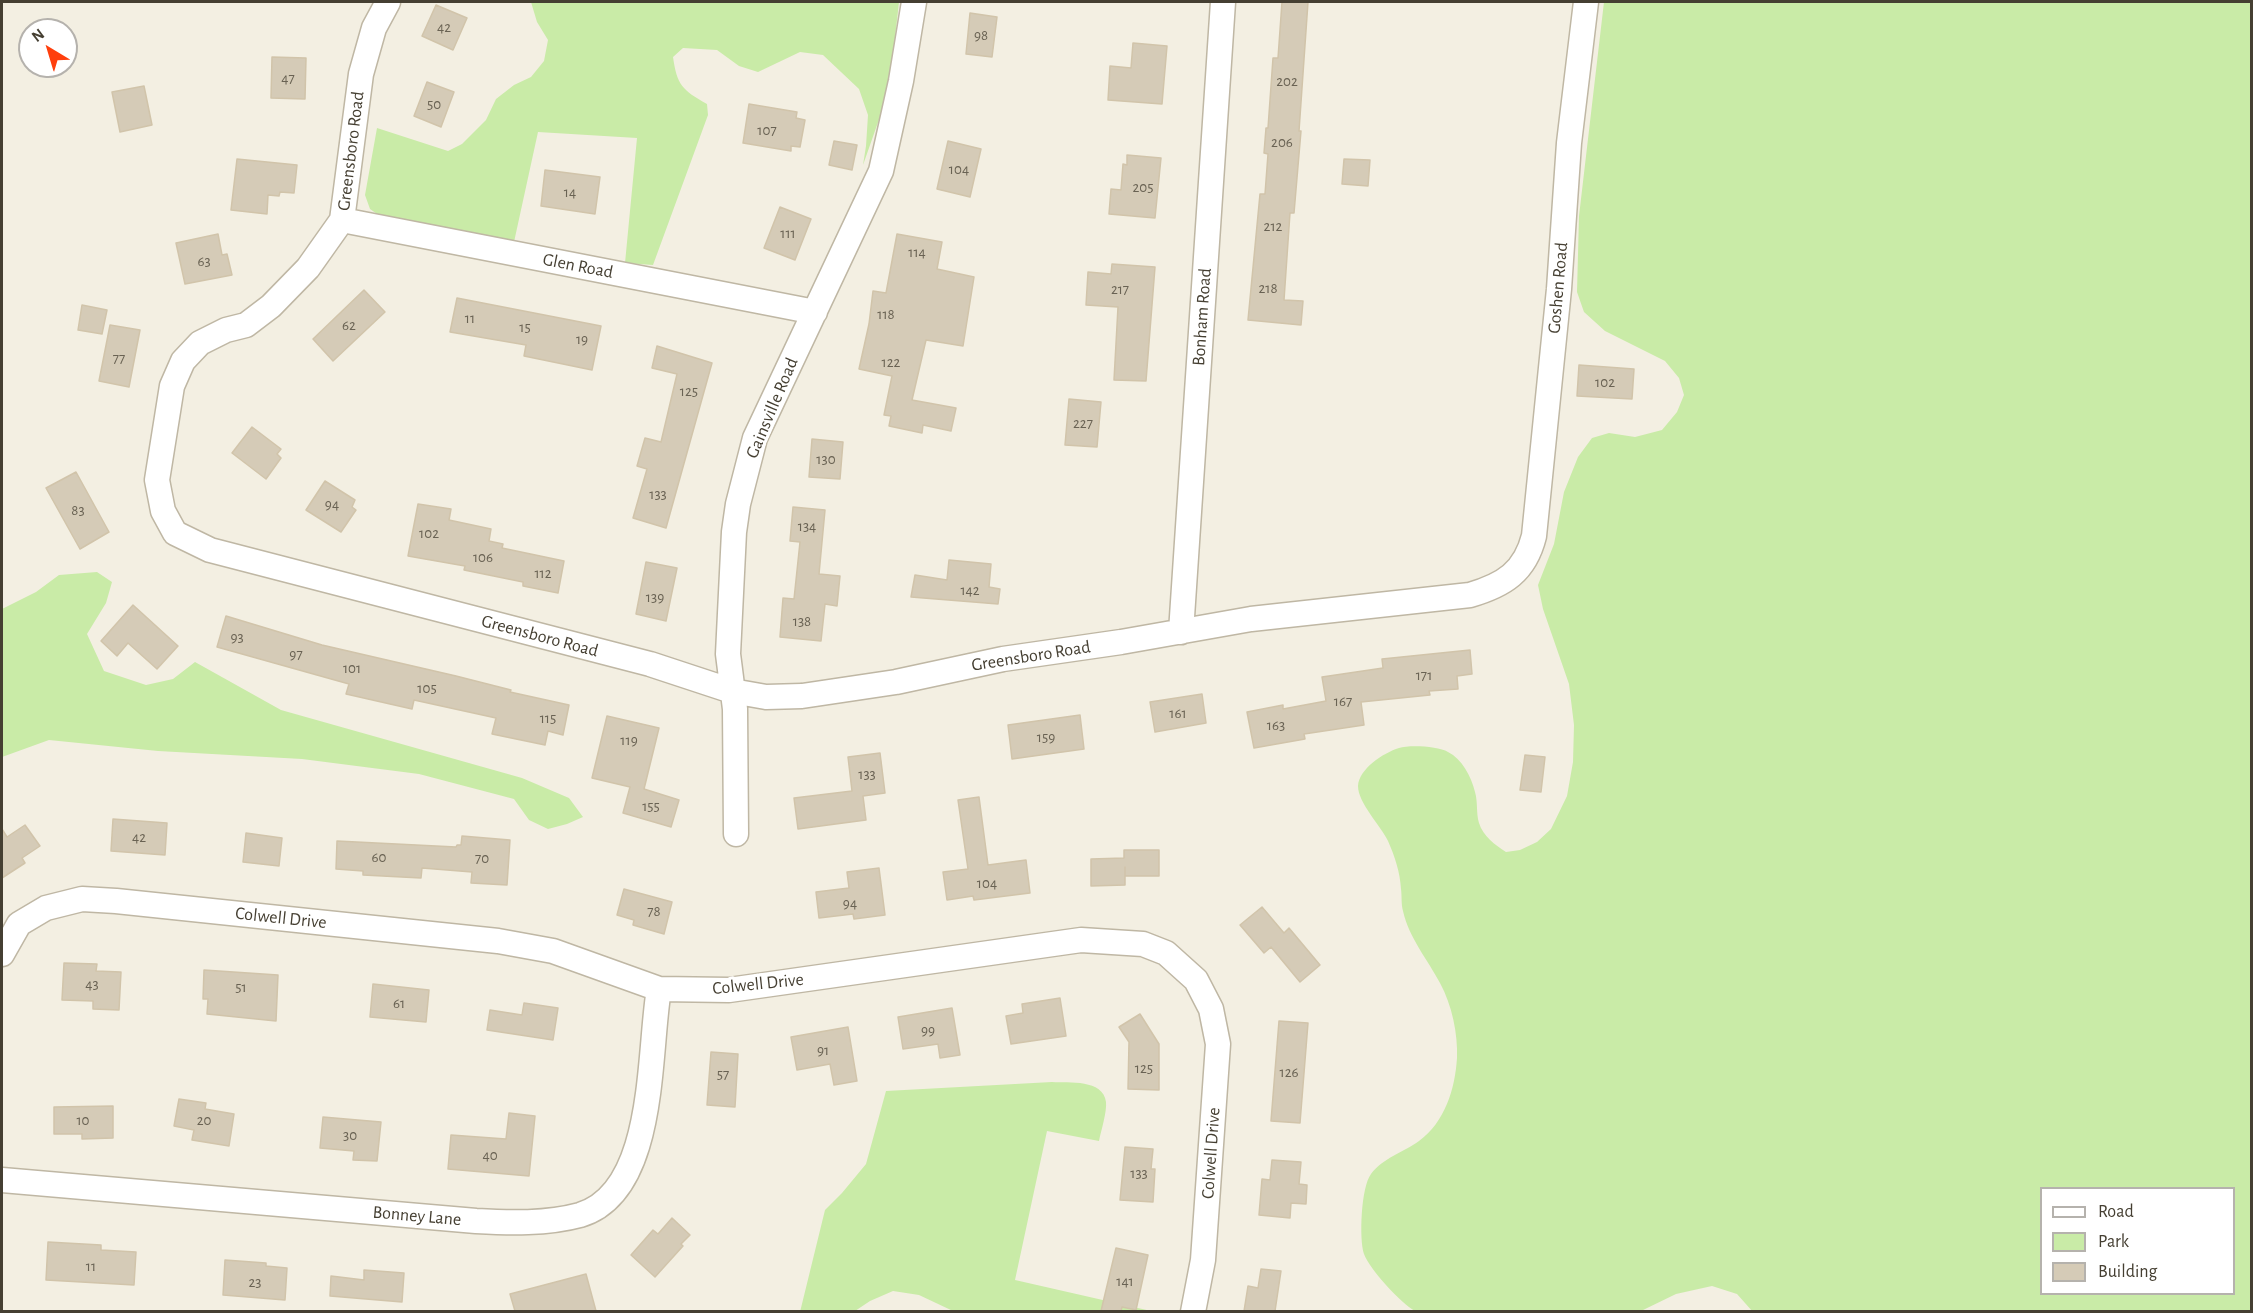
<!DOCTYPE html>
<style>
body{margin:0}
#map{position:relative;width:2253px;height:1313px;overflow:hidden;background:#f3efe2;font-family:"Alegreya Sans",sans-serif}
canvas{display:block}
.frame{position:absolute;inset:0;border:3px solid #453f32;pointer-events:none}
.legend{position:absolute;left:2040px;top:1187px;width:195px;height:108px;box-sizing:border-box;background:#fff;border:2px solid #b5b2ad;margin:0;padding:8px 10px;list-style:none;font-size:18px;color:#453f32}
.legend li{display:flex;align-items:center;gap:12px;height:30px}
.legend b{width:30px;border:2px solid #b5b2ad}
.north{position:absolute;left:18px;top:18px;width:60px;height:60px;box-sizing:border-box;background:#fff;border:2px solid #b5b2ad;border-radius:50%;rotate:322deg;font-size:16px;font-weight:700;line-height:24px;text-align:center;color:#453f32}
.north::after{content:'';display:block;margin:auto;width:21px;height:27px;background:#ff3f0d;clip-path:polygon(50% 0,100% 100%,50% 72%,0 100%)}
</style>
<div id="map">
<canvas width="2253" height="1313"></canvas>
<div class="frame"></div>
<ul class="legend">
<li><b style="height:8px;background:#fff"></b>Road</li>
<li><b style="height:16px;background:#c9eba7"></b>Park</li>
<li><b style="height:16px;background:#d5cbb7"></b>Building</li>
</ul>
<div class="north">N</div>
</div>
<script>
const ctx = document.querySelector('canvas').getContext('2d');
ctx.lineJoin = 'round';
function fillPath(path, color) { ctx.fillStyle = color; ctx.fill(path, 'evenodd'); }
function strokePath(path, color, width, dash) { ctx.strokeStyle = color; ctx.lineWidth = width; ctx.lineCap = dash ? 'butt' : 'round'; ctx.setLineDash(dash || []); ctx.stroke(path); }
function write(font, color, halo, rows, align = 'center') {
  ctx.font = font + ' "Alegreya Sans",sans-serif'; ctx.lineWidth = 6; ctx.setLineDash([]); ctx.textBaseline = 'middle'; ctx.strokeStyle = halo; ctx.fillStyle = color; for (const [text, x, y, turn = 0] of rows) {
    ctx.save(); ctx.translate(x, y); ctx.rotate((+turn || 0) * Math.PI / 180); ctx.textAlign = isNaN(turn) ? turn : align; if (halo) ctx.strokeText(text, 0, 0); ctx.fillText(text, 0, 0); ctx.restore();
  }
}
const green = new Path2D(`
 M531,2h368l-10,89 -26,74 3,-19 2,-31 -9,-26 -36,-34 -23,-3 -42,20 -19,-6 -22,-16 -34,-2 -10,9c4,28 9,33 34,47l1,11 -55,150 -28,-2 12,-125 -99,-6 -24,110 -134,-26 -10,-7 -5,-14 12,-67 71,23 14,-7 24,-24 10,-21 18,-14 17,-8 13,-16 4,-21 -11,-18z
 M1604,2h647v1309l-498,1 -16,-18 -25,-8 -36,8 -35,17h-226c-14,-8 -45,-41 -51,-57 -5,-15 -3,-67 7,-80 12,-16 31,-21 48,-33 26,-19 36,-52 38,-83 1,-24 -5,-53 -17,-75 -12,-23 -31,-45 -37,-72 -2,-7 -1,-15 -2,-22 -1,-17 -6,-32 -13,-48 -7,-15 -30,-38 -30,-55 1,-17 25,-33 41,-38 10,-3 39,-2 49,4 14,7 23,24 27,40 3,10 1,21 4,31 4,13 16,22 27,29l14,-2 17,-8 14,-13 16,-33 6,-34 1,-37 -5,-41 -26,-75 -5,-24 16,-41 10,-52 14,-35 14,-19 17,-5 26,4 27,-7 15,-18 7,-17 -5,-17 -14,-17 -60,-30 -21,-19 -7,-20 2,-76zM2234,1188v106h-192v-106z
 M97,572l15,10 -6,21 -19,31 17,37 42,14 27,-6 22,-17 86,48 241,68 47,20 14,19 -16,7 -19,5 -19,-9 -15,-21 -95,-25 -117,-15 -144,-8 -109,-11 -47,17v-148l34,-17 23,-17z
 M1052,1082c17,1 51,-3 54,20 1,10 -5,29 -7,39l-52,-10 -32,149 136,31h-198l-34,-16 -26,-4 -23,10 -15,10 -55,1 25,-102 17,-17 24,-29 20,-73z`);
const building = new Path2D(`
 M1282,2h26l-9,129h2l-7,82h-4l-6,87 19,1 -2,24 -53,-5 12,-126h5l3,-40 -4,-1 2,-25h2l5,-70h5z
 M436,5l31,13 -14,32 -31,-14z
 M970,13l27,4 -5,40 -26,-3z
 M1133,43l34,3 -5,58 -54,-4 2,-34 21,2z
 M272,57l34,1 -1,41 -34,-1z
 M427,82l27,10 -13,35 -27,-11z
 M144,86l8,39 -32,7 -8,-40z
 M749,104l48,8 -1,6 9,2 -5,27 -9,-1v5l-48,-8z
 M834,141l23,4 -5,25 -23,-5z
 M948,141l33,8 -11,48 -33,-8z
 M1127,155l34,3 -6,60 -46,-4 2,-25 10,1 2,-26 4,1z
 M237,159l60,6 -3,28 -14,-1 -1,4 -11,-1 -1,19 -36,-4z
 M1344,159l26,1 -2,26 -26,-2z
 M545,170l55,7 -5,37 -54,-8z
 M780,207l31,12 -16,41 -31,-12z
 M218,234l4,21 5,-1 5,21 -47,9 -9,-41z
 M897,234l45,8 -5,27 37,8 -11,69 -37,-6 -14,60 44,8 -5,23 -28,-6 -1,8 -33,-7 2,-10 -7,-1 8,-39 -33,-7 10,-45 4,-33 13,2z
 M1112,264l43,3 -9,114 -32,-1 4,-73 -32,-2 2,-33 23,2z
 M364,290l21,22 -52,49 -20,-22z
 M457,298l144,28 -9,44 -68,-14 2,-11 -76,-13z
 M82,305l25,5 -5,24 -24,-4z
 M110,325l30,5 -11,57 -30,-6z
 M657,346l55,17 -46,165 -33,-10 14,-49 -10,-3 8,-28 16,4 16,-68 -25,-6z
 M1579,365l55,4 -2,30 -55,-3z
 M1069,399l32,3 -4,45 -32,-2z
 M252,427l29,22 -4,5 4,4 -15,21 -34,-26z
 M812,439l31,3 -3,37 -31,-2z
 M76,472l33,60 -29,17 -34,-61z
 M325,481l30,19 -3,7 4,3 -15,22 -35,-22z
 M418,504l33,5 -2,11 42,9 -2,12 14,3 -1,4 62,13 -6,32 -35,-7v-4l-59,-12 1,-4 -57,-10z
 M793,507l32,3 -6,64 21,2 -3,30 -12,-2 -4,37 -41,-4 3,-39 11,1 6,-57 -10,-1z
 M949,560l42,4 -2,23 11,2 -2,15 -87,-7 4,-22 32,5z
 M646,562l31,6 -11,53 -30,-7z
 M133,605l45,41 -21,23 -29,-26 -11,13 -16,-15z
 M226,616l96,29 134,31 55,14 -1,2 59,13 -6,30 -15,-4 -3,14 -53,-11 4,-16 -82,-18 -2,9 -66,-15 3,-10 -132,-37z
 M1470,650l2,24 -15,2 1,13 -29,2 1,4 -69,7 3,23 -60,9 1,5 -51,9 -7,-36 36,-7v4l43,-8 -4,-24 61,-9 -1,-9z
 M1202,694l4,29 -51,9 -5,-30z
 M1080,715l4,34 -72,10 -4,-34z
 M607,716l52,12 -15,61 35,11 -8,27 -48,-14 7,-26 -38,-9z
 M880,753l5,40 -22,3 3,24 -68,9 -4,-31 58,-7 -4,-34z
 M1525,755l20,2 -4,35 -21,-2z
 M979,797l9,68 38,-5 4,33 -56,7 -1,-4 -26,4 -4,-28 25,-3 -10,-69z
 M113,819l54,4 -2,32 -54,-4z
 M25,825l15,21 -18,12 3,5 -23,15v-49l5,8z
 M246,833l36,5 -3,28 -36,-4z
 M462,836l48,4 -3,45 -36,-2 1,-11 -50,-4 -1,10 -58,-3v-4l-27,-2 1,-28 119,6 1,-2h4z
 M1124,850h35v26h-34v-9v18l-34,1v-27l33,-1z
 M879,868l6,47 -31,4 -1,-5 -34,4 -3,-26 33,-4 -2,-16z
 M624,889l48,13 -8,32 -31,-9 1,-5 -17,-5z
 M1262,907l22,26 5,-5 31,37 -20,17 -29,-35 -7,6 -24,-28z
 M64,963l33,1 -1,7 25,1 -2,38 -26,-1v-8l-31,-1z
 M204,970l74,5 -2,46 -69,-7 1,-15h-5z
 M373,984l56,6 -3,32 -56,-5z
 M1060,998l6,38 -55,8 -5,-28 17,-3 -1,-9z
 M524,1003l34,5 -5,32 -66,-10 3,-20 32,5z
 M952,1008l8,47 -20,3 -2,-14 -35,5 -5,-32z
 M1140,1014l19,30v46l-31,-1 1,-47 -10,-15z
 M1279,1021l29,2 -8,100 -29,-2z
 M848,1027l9,54 -23,4 -4,-21 -33,6 -6,-33z
 M711,1052l27,2 -3,53 -28,-2z
 M179,1099l27,4 -1,6 29,5 -5,32 -37,-6 2,-10 -20,-4z
 M113,1106v32l-31,1v-5h-28v-27z
 M509,1113l26,3 -6,60 -81,-7 3,-34 55,4z
 M323,1117l58,5 -4,39 -24,-1 1,-9 -34,-3z
 M1125,1147l28,2 -2,20h4l-2,33 -33,-2z
 M1272,1160l29,2 -2,22 8,1 -1,19 -15,-1 -1,15 -31,-3 3,-36 8,1z
 M672,1218l18,17 -9,9 2,2 -28,31 -24,-22 22,-25 5,4z
 M48,1242l53,3v5l35,2 -2,33 -88,-5z
 M1116,1248l32,7 -12,55 -14,-3 -1,4h-20z
 M225,1260l41,3v3l21,2 -2,32 -62,-5z
 M1261,1269l20,2 -6,40h-31l4,-25 10,2z
 M364,1270l40,3 -2,29 -72,-6 1,-20 33,4z
 M586,1274l10,37h-81l-5,-17z`);
const minor = new Path2D(`
 M388,2l-14,26 -13,46 -19,146 -34,48 -37,38 -25,19 -20,5 -26,13 -17,18 -11,25 -15,94 6,31 12,22 35,17 440,114 82,27 34,6 36,-1 94,-14 107,-23 118,-17 130,-23 219,-24c34,-10 55,-23 64,-59l25,-247 10,-146 17,-141
 M342,220l473,92
 M1181,632l42,-630
 M736,834l-1,-125 -7,-55 6,-122 4,-28 17,-66 126,-267 20,-90 13,-79
 M2,954l17,-30 27,-16 36,-9 34,2 382,40 55,10 106,38 70,1 352,-50 62,4 23,9 30,27 15,29 7,35 -15,216 -10,52
 M2,1180l474,41c33,2 71,3 104,-6 77,-23 68,-163 79,-226`);
const numberNames = [
 ["42",444,27],
 ["98",981,35],
 ["47",288,78],
 ["202",1287,81],
 ["50",434,104],
 ["107",767,130],
 ["206",1282,142],
 ["104",959,169],
 ["205",1143,187],
 ["14",570,192],
 ["212",1273,226],
 ["111",788,233],
 ["114",917,252],
 ["63",204,261],
 ["218",1268,288],
 ["217",1120,289],
 ["118",886,314],
 ["11",470,318],
 ["62",349,325],
 ["15",525,327],
 ["19",582,339],
 ["77",119,358],
 ["122",891,362],
 ["102",1605,382],
 ["125",689,391],
 ["227",1083,423],
 ["130",826,459],
 ["133",658,494],
 ["94",332,504],
 ["83",78,510],
 ["134",807,526],
 ["102",429,533],
 ["106",483,557],
 ["112",543,573],
 ["142",970,590],
 ["139",655,597],
 ["138",802,621],
 ["93",237,637],
 ["97",296,654],
 ["101",352,668],
 ["171",1424,675],
 ["105",427,688],
 ["167",1343,701],
 ["161",1178,713],
 ["115",548,718],
 ["163",1276,725],
 ["159",1046,737],
 ["119",629,740],
 ["133",867,774],
 ["155",651,806],
 ["42",139,837],
 ["60",379,857],
 ["70",482,858],
 ["104",987,883],
 ["94",850,903],
 ["78",654,911],
 ["43",92,984],
 ["51",241,987],
 ["61",399,1003],
 ["99",928,1030],
 ["91",823,1050],
 ["125",1144,1068],
 ["126",1289,1072],
 ["57",723,1074],
 ["10",83,1120],
 ["20",204,1120],
 ["30",350,1135],
 ["40",490,1155],
 ["133",1139,1173],
 ["11",91,1266],
 ["141",1125,1281],
 ["23",255,1282]
];
const streetNames = [
 ["Greensboro Road",351,151,-83],
 ["Glen Road",578,266,11],
 ["Goshen Road",1558,288,-85],
 ["Bonham Road",1202,317,-86],
 ["Gainsville Road",772,408,-67],
 ["Greensboro Road",540,636,15],
 ["Greensboro Road",1031,656,-9],
 ["Colwell Drive",281,918,6],
 ["Colwell Drive",758,984,-6],
 ["Colwell Drive",1211,1153,-86],
 ["Bonney Lane",417,1216,5]
];
fillPath(green, '#c9eba7');
fillPath(building, '#d5cbb7');
strokePath(building, '#d1c4aa', 1.5);
strokePath(minor, '#bfb7a4', 27);
strokePath(minor, '#fff', 24);
write('15px', '#696253', null, numberNames);
write('18px', '#453f32', '#fff', streetNames);
</script>
